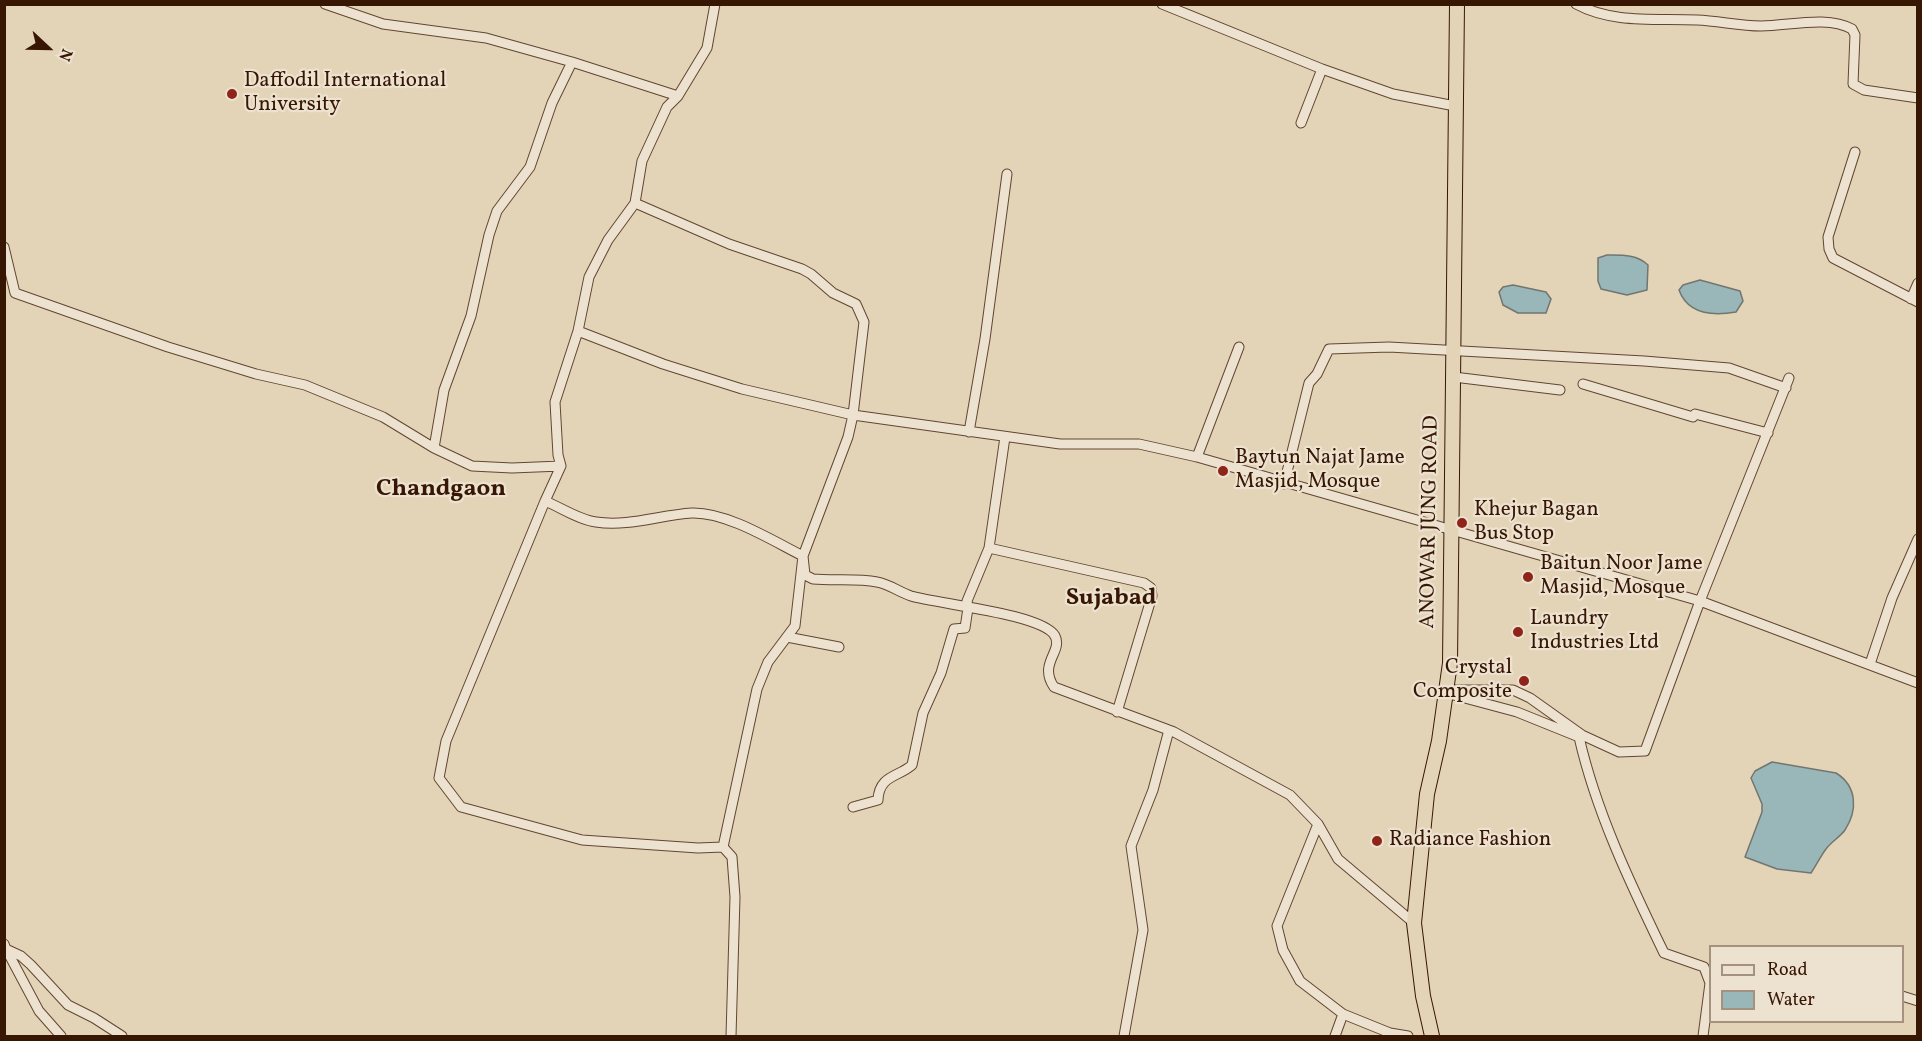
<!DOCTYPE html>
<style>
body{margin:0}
#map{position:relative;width:1922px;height:1041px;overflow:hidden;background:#e3d3b7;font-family:Vollkorn,serif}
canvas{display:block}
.frame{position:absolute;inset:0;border:6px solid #371704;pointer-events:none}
.legend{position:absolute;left:1709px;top:945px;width:195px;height:78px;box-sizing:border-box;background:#ede2d0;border:2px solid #a4917e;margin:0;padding:8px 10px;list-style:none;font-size:18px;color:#371704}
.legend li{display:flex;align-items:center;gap:12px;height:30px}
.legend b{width:30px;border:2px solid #a4917e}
.north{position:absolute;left:18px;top:18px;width:60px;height:60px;-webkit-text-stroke:4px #ede2d0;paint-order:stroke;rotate:112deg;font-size:16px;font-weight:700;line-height:24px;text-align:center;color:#371704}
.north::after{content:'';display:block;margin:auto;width:21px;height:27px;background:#371704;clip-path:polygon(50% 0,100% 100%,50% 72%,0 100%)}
</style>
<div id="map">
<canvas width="1922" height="1041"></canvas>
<div class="frame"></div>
<ul class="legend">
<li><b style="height:8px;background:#ede2d0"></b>Road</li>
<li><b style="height:16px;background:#99b6b8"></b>Water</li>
</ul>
<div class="north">N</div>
</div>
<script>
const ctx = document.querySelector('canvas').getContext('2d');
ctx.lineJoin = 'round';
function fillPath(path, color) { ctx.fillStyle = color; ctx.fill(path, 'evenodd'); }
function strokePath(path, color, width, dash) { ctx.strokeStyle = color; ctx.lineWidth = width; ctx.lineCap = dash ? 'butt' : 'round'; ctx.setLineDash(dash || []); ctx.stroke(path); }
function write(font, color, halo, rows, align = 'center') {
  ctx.font = font + ' Vollkorn,serif'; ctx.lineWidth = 4.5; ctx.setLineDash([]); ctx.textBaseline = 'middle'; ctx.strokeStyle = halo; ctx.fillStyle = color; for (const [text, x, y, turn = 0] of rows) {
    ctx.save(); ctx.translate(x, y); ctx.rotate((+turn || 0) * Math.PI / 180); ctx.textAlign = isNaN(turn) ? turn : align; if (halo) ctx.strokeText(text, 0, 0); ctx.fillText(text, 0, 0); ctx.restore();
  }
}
const water = new Path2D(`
 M1607,255c14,0 30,-1 41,10l-1,25 -20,5 -26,-6 -3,-8v-23z
 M1700,280l40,11 3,10 -7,11c-23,4 -48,3 -57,-22l4,-5z
 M1513,285l33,7 5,7 -5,14h-28l-15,-8 -4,-13 4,-5z
 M1772,762l64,11c21,13 22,37 9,57 -5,7 -14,12 -19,19 -6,8 -10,17 -15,24l-34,-4 -32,-12 17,-45v-8l-11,-26 4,-7z`);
const minor = new Path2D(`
 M325,4l58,20 103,14 86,24 -20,41 -22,64 -33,44 -8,24 -18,81 -27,74 -10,58
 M715,4l-8,44 -29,48 -11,11 -25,54 -7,42 -27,37 -19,37 -11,54 -23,71 3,53 3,11 -16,35 -99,240 -7,37 22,29 121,33 116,8 25,-1 9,10 3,40 -4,139
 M1162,4l160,65 71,25 62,12
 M1576,4c37,20 80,14 121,16 22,1 43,6 64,6 28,0 66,-11 91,3l3,6 -2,49 11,6 54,8
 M572,62l106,34
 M1301,123l21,-54
 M1855,152l-27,85 1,12 4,9 85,44
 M4,247l11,46 153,54 88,27 49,11 78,32 51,31 38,18 40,2 49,-2
 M1911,299l7,-16
 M578,331l85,33 79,25 111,26 11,-93 -8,-18 -23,-11 -22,-19 -9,-5 -73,-25 -94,-41
 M1454,377l106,13
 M1583,384l110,33 2,-3 73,19
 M969,432l16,-93 22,-165
 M1005,437l-16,111 155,35 7,5 1,8 -35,116
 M1197,457l42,-110
 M1284,484l25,-101 8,-9 12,-25 60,-2 255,14 85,7 57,20
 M545,501c15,6 34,19 51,21 32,5 64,-7 96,-9 35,-1 81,28 111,43l2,19 8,4c21,2 44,-1 64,3 12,2 22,10 34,14 27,8 132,18 144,40 8,16 -17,27 -1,51l120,45 116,63 28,29 20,35 76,64
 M787,637l52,10
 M1870,664l22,-66 26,-59
 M1446,690h67l17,8 52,37 37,17 26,-1 55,-150 89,-223
 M1446,693l71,19 62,25c17,75 52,148 85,216l40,14 6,16 -7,53
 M853,807l25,-7c1,-25 21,-23 34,-35l11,-52 18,-40 13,-44 11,-1 3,-20 -1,-7 22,-53
 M1318,824l-41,102 6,24 17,31 43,33 47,19 18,3
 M723,847l34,-158 11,-27 27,-36 8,-70 45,-119 5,-22 207,29h79l58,13 503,144 218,82
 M4,944l2,5 15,7 10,9 37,40 26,13 28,18
 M6,949l33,62 22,25
 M1902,996l16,5
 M1124,1036l19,-106 -12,-84 22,-56 16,-60
 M1335,1036l8,-22`);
const highway = new Path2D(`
 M1432,1036l-9,-40 -9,-73 13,-129 12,-53 11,-78 7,-659`);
const markers = [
 [232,94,6,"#8f2418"],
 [1223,471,6,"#8f2418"],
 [1462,523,6,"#8f2418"],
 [1528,577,6,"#8f2418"],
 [1518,632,6,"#8f2418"],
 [1524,681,6,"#8f2418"],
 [1377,841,6,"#8f2418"]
];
const poiNames = [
 ["Daffodil International",244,82],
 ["University",244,106],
 ["Baytun Najat Jame",1235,459],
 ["Masjid, Mosque",1235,483],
 ["Khejur Bagan",1474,511],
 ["Bus Stop",1474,535],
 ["Baitun Noor Jame",1540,565],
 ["Masjid, Mosque",1540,589],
 ["Laundry",1530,620],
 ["Industries Ltd",1530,644],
 ["Crystal",1512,669,"right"],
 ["Composite",1512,693,"right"],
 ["Radiance Fashion",1389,841]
];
const streetNames = [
 ["ANOWAR JUNG ROAD",1431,522,-89]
];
const quarterNames = [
 ["Chandgaon",441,491],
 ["Sujabad",1111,600]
];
fillPath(water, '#99b6b8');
strokePath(water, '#727670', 1.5);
strokePath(minor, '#624631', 11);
strokePath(highway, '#371704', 16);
strokePath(minor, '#ede2d0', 9);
strokePath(highway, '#e3d3b7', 14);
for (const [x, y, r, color] of markers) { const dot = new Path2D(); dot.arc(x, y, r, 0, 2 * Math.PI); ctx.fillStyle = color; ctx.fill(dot); strokePath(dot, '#ede2d0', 2); }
write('21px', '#371704', '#ede2d0', poiNames, 'left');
write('21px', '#371704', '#ede2d0', streetNames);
write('bold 24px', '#371704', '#ede2d0', quarterNames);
</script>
